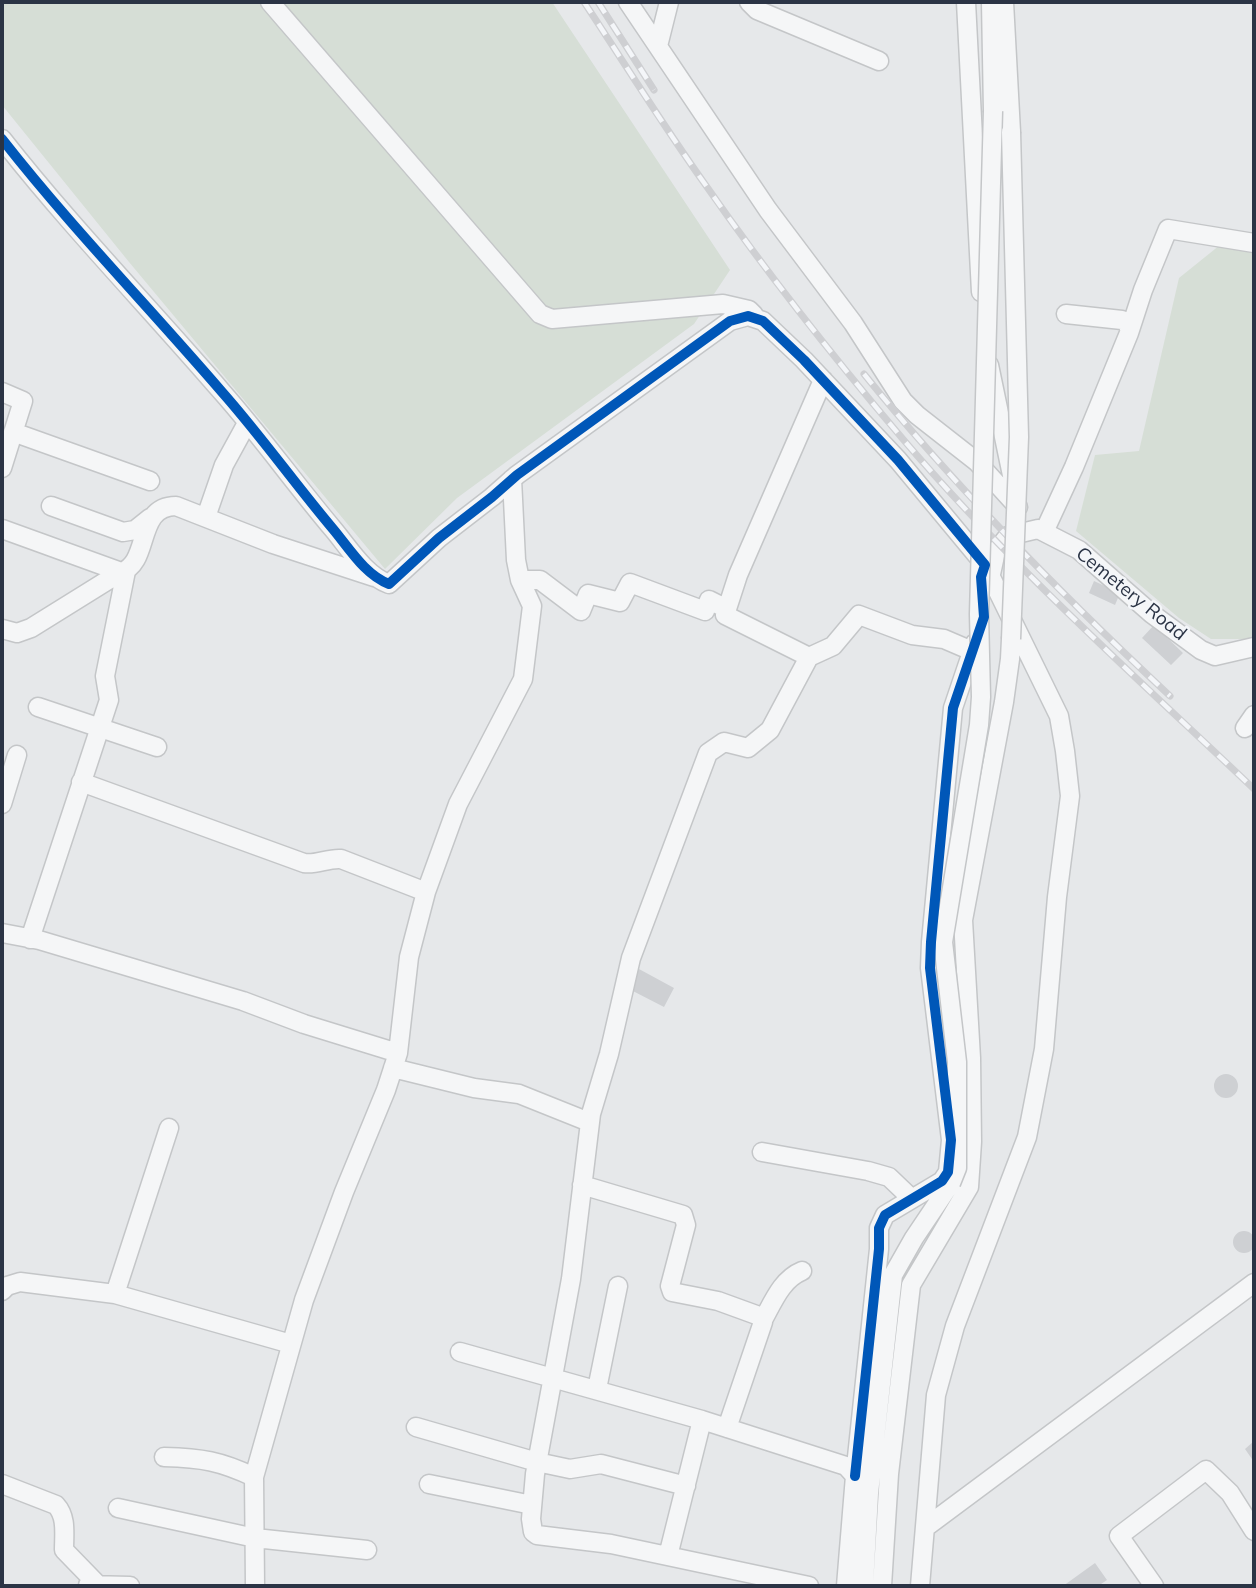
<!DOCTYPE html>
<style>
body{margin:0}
#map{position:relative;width:1256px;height:1588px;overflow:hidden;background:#e6e8ea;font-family:Mulish,sans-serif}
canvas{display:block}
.frame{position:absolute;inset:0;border:4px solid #2b3445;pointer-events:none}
</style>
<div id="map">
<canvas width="1256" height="1588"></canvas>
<div class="frame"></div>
</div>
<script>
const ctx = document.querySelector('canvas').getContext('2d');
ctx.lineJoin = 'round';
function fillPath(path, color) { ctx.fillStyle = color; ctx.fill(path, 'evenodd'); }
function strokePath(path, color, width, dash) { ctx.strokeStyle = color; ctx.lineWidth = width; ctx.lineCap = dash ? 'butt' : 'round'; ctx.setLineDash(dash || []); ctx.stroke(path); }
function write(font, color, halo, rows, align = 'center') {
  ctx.font = font + ' Mulish,sans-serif'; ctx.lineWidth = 5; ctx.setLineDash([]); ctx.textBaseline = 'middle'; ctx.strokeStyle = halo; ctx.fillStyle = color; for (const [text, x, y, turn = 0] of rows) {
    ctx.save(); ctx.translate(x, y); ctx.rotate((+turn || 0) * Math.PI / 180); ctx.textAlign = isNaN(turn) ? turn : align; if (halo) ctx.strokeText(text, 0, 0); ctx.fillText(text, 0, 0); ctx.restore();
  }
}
const green = new Path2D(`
 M2,2h550l178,268 -36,54 -237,174 -72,71 -256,-307 -127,-157z
 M1220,245l34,7v384l-5,3h-38l-32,-21 -103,-87 19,-76 44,-4 40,-173z`);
const building = new Path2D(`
 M1094,581l26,12 -5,12 -26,-12z
 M1154,625l29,28 -12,12 -29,-27z
 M639,969l35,19 -10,19 -35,-18z
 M1214 1086a12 12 0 1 1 24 0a12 12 0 1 1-24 0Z
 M1233 1242a11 11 0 1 1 22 0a11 11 0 1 1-22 0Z
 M1254,1441v21l-9,-13z
 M1095,1563l12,17 -9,6h-35z`);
const minor = new Path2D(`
 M270,2l270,312 12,5 171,-15 26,6 5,5
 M628,2l140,208 85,113 50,78 14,14 60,47 41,45
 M749,2l8,8 122,51
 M966,2l15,290
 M991,2l2,109
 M1004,2l7,130
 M658,46l11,-44
 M2,139c69,88 147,168 220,253 39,44 73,92 111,137 16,19 32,46 56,55l50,-46 53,-41 25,-22 213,-154 18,-5 15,5 41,39 94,100 87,105 74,151 6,35 5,45 -13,101 -13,152 -17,88 -72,189 -19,69 -16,191
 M1066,314l56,6 5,3 2,5
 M989,365l25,120
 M2,392l21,9 -21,67
 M13,432l137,49
 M51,506l72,26 12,-2 15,-12
 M206,517l18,-52 23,-42
 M2,529l119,43c30,-9 14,-66 55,-66l97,38 101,33
 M1044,532l30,-65 55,-134 14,-43 25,-61 86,14
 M991,574l5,-23 12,-15 30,-7 41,21 73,64 49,36 14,6 39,-9
 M520,580h20l41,31 7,-17 32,8 10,-19 75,28 4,-11 18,9
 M2,629l15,4 14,-5 90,-56
 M809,657l-84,-42 13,-40 85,-195
 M38,707l119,40
 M1245,728l9,-13
 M81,782l223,81c13,2 23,-5 37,-4l85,33
 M2,804l15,-49
 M2,933l37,7 204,61 61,23 94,29
 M30,939l79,-239 -4,-24 21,-105
 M393,1068l81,20 45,6 70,28
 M169,1128l-54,166 176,50
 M762,1152l106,19 21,6 22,21
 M582,1185l101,30 3,10 -16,61 2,6 46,9 44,16 1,5 -36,106
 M2,1291l5,-5 13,-4 95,12
 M763,1320c10,-18 19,-41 39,-49
 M460,1352l242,68 144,46 9,10 -9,110
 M597,1389l21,-103
 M416,1427l121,35 33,7 31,-5 85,22
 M164,1457c38,1 56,4 90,20l1,109
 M855,1476l24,-227v-21l6,-13 57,-34 6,-9 3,-32 -21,-172 1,-26 22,-234 22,-65
 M254,1477l50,-177 40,-108 42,-102 12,-37 11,-96 17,-65 32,-88 65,-125 9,-73 -12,-26 -4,-20 -4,-81
 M2,1484l54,21c11,12 8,29 8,45l35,36
 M429,1484l103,21
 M118,1508l137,30 112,12
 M926,1527l328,-244
 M668,1556l34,-136
 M88,1585l42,1
 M809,1586l-198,-42 -74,-9 -4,-3 -2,-13 4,-45 36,-195 20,-165 18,-60 22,-96 77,-205 16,-11 24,6 22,-18 39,-73 24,-11 26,-31 53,20 32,4 28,12
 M864,1586l5,-93 24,-218 21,-37 37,-55
 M882,1586l7,-112 22,-189 58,-98 3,-45 -1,-84 -8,-138 41,-218 6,-43 1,-20
 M1154,1586l-35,-50 87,-66 24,23 24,38`);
const rail = new Path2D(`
 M584,2c41,62 80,125 123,185 60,86 127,171 195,251 107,126 232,237 352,351
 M598,2l56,88
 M864,374c93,115 198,221 306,322`);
const minorBridge = new Path2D(`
 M1011,132l8,305 -8,202
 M951,1183l6,-15v-106l-14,-120 36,-217 2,-28 -2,-83 14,-503`);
const cycleway = new Path2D(`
 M2,139c69,88 147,168 220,253 39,44 73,92 111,137 16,19 32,46 56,55l50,-46 53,-41 25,-22 213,-154 18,-5 15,5 41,39 94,100 87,105 -4,12 3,40 -31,91 -22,234 -1,26 21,172 -3,32 -6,9 -57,34 -6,13v21l-24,227`);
const streetNames = [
 ["Cemetery Road",1131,594,39]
];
fillPath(green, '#d6ded6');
fillPath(building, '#ced0d3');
strokePath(minor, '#c4c6c8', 21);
strokePath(minor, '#f5f6f7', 18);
strokePath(rail, '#cecfd2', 7);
strokePath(rail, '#f4f6f9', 4.5, [13]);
strokePath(minorBridge, '#c4c6c8', 21, []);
strokePath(minorBridge, '#f5f6f7', 18);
strokePath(cycleway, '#0057b8', 10);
write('19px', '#2b3445', '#f4f6f9', streetNames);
</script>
